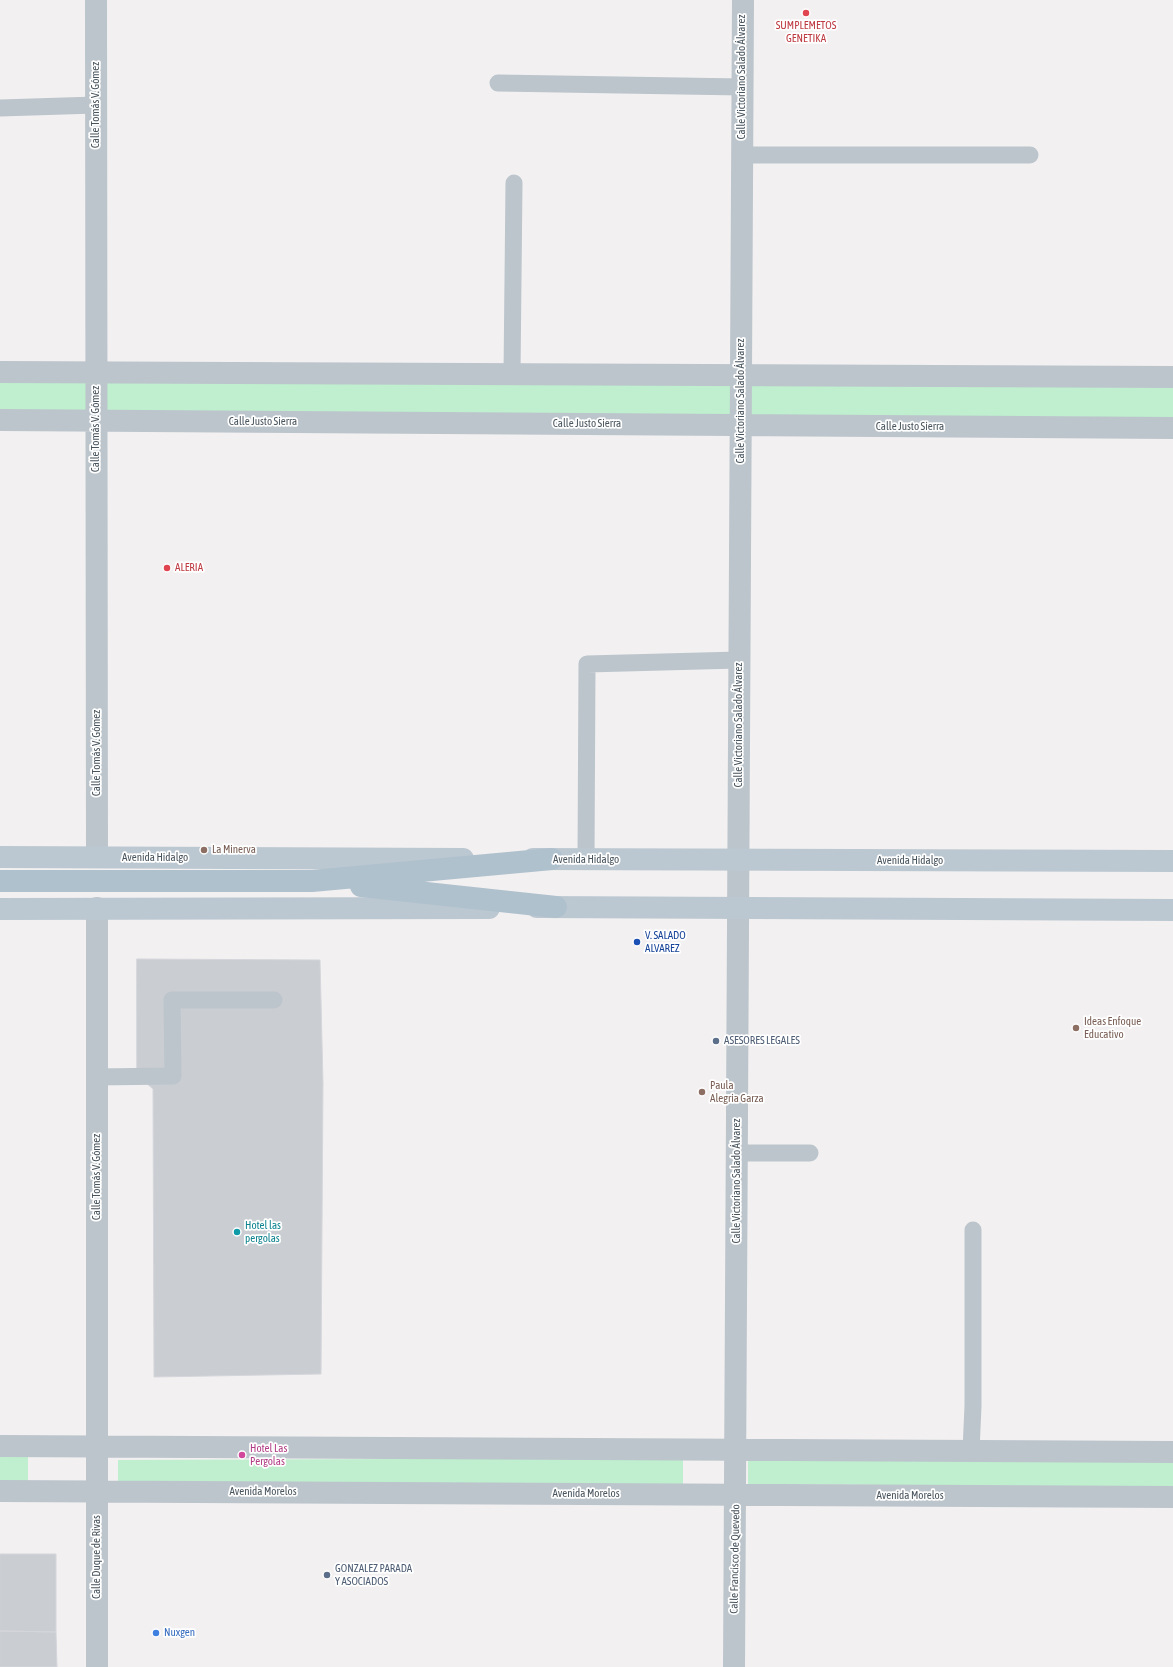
<!DOCTYPE html>
<meta charset="utf-8">
<style>
body{margin:0}
canvas{display:block;background:#f2f0f0}
</style>
<canvas width="1173" height="1667"></canvas>
<script>
const ctx = document.querySelector('canvas').getContext('2d');
ctx.lineJoin = 'round';
function fillPath(path, color) { ctx.fillStyle = color; ctx.fill(path, 'evenodd'); }
function strokePath(path, color, width, dash) { ctx.strokeStyle = color; ctx.lineWidth = width; ctx.lineCap = dash ? 'butt' : 'round'; ctx.setLineDash(dash || []); ctx.stroke(path); }
function write(font, color, halo, rows, align = 'center') {
  ctx.font = font + ' "Asap Condensed",sans-serif'; ctx.lineWidth = 3.5; ctx.setLineDash([]); ctx.textBaseline = 'middle'; ctx.strokeStyle = halo; ctx.fillStyle = color; for (const [text, x, y, turn = 0] of rows) {
    ctx.save(); ctx.translate(x, y); ctx.rotate((+turn || 0) * Math.PI / 180); ctx.textAlign = isNaN(turn) ? turn : align; if (halo) ctx.strokeText(text, 0, 0); ctx.fillText(text, 0, 0); ctx.restore();
  }
}
const green = new Path2D(`
 M0,372l1173,5v51l-1173,-8z
 M0,1457h28v25h-28z
 M683,1458v26l-565,2v-26z
 M748,1459l425,2v26l-425,-3z`);
const building = new Path2D(`
 M137,959l183,1 3,123 -2,291 -167,3 -1,-288 -16,-14z
 M0,1554h56v78l-56,-1z
 M0,1631l56,1 1,35h-57z`);
const service = new Path2D(`
 M498,83l244,4
 M0,108l96,-3
 M742,155h288
 M512,374l2,-191
 M586,859l1,-195 152,-4
 M96,1077l77,-1 -1,-76h102
 M737,1153h73
 M971,1451l2,-45v-176`);
const minor = new Path2D(`
 M96,0l1,857
 M0,372l1173,5
 M0,420l1173,8
 M97,908v759
 M0,1446l1173,6
 M0,1491l1173,6
 M734,1667l9,-1667`);
const secondary = new Path2D(`
 M0,857l463,2
 M533,859l640,2
 M537,907l636,3
 M0,909l489,-1`);
const primary = new Path2D(`
 M0,881h312l240,-22
 M361,886l195,21`);
const markers = [
 [806,13,4,"#e0444e"],
 [167,568,4,"#e0444e"],
 [204,850,4,"#8d6e63"],
 [637,942,4,"#1a4fb4"],
 [1076,1028,4,"#8d6e63"],
 [716,1041,4,"#5c6f8a"],
 [702,1092,4,"#8d6e63"],
 [237,1232,4,"#0f9aa8"],
 [242,1455,4,"#d1479c"],
 [327,1575,4,"#5c6f8a"],
 [156,1633,4,"#3f7fe0"]
];
const healthNames = [
 ["SUMPLEMETOS",806,26],
 ["GENETIKA",806,39],
 ["ALERIA",175,568,"left"]
];
const streetNames = [
 ["Calle Victoriano Salado Álvarez",742,77,-90],
 ["Calle Tomás V. Gómez",96,105,-90],
 ["Calle Victoriano Salado Álvarez",741,401,-90],
 ["Calle Justo Sierra",263,422],
 ["Calle Justo Sierra",587,424],
 ["Calle Justo Sierra",910,427],
 ["Calle Tomás V. Gómez",96,429,-90],
 ["Calle Victoriano Salado Álvarez",739,725,-90],
 ["Calle Tomás V. Gómez",97,753,-90],
 ["Avenida Hidalgo",155,858],
 ["Avenida Hidalgo",586,860],
 ["Avenida Hidalgo",910,861],
 ["Calle Tomás V. Gómez",97,1177,-90],
 ["Calle Victoriano Salado Álvarez",737,1181,-90],
 ["Avenida Morelos",263,1492],
 ["Avenida Morelos",586,1494],
 ["Avenida Morelos",910,1496],
 ["Calle Duque de Rivas",97,1557,-90],
 ["Calle Francisco de Quevedo",735,1559,-89]
];
const educationNames = [
 ["La Minerva",212,850],
 ["Ideas Enfoque",1084,1022],
 ["Educativo",1084,1035],
 ["Paula",710,1086],
 ["Alegria Garza",710,1099]
];
const transitNames = [
 ["V. SALADO",645,936],
 ["ALVAREZ",645,949]
];
const serviceNames = [
 ["ASESORES LEGALES",724,1041],
 ["GONZALEZ PARADA",335,1569],
 ["Y ASOCIADOS",335,1582]
];
const cultureNames = [
 ["Hotel las",245,1226],
 ["pergolas",245,1239]
];
const hotelNames = [
 ["Hotel Las",250,1449],
 ["Pergolas",250,1462]
];
const shopNames = [
 ["Nuxgen",164,1633]
];
fillPath(green, '#bfefce');
fillPath(building, '#cacdd2');
strokePath(building, '#d4d6db', 1);
strokePath(service, '#bcc5cc', 17);
strokePath(minor, '#bcc5cc', 22);
strokePath(secondary, '#bcc8d1', 22);
strokePath(primary, '#b0c1ce', 22);
for (const [x, y, r, color] of markers) { const dot = new Path2D(); dot.arc(x, y, r, 0, 2 * Math.PI); ctx.fillStyle = color; ctx.fill(dot); strokePath(dot, '#fff', 1.5); }
write('11px', '#be3a42', '#fff', healthNames);
write('11px', '#48545d', '#fff', streetNames);
write('11px', '#785e54', '#fff', educationNames, 'left');
write('11px', '#164399', '#fff', transitNames, 'left');
write('11px', '#4e5e75', '#fff', serviceNames, 'left');
write('11px', '#0d838f', '#fff', cultureNames, 'left');
write('11px', '#b23c85', '#fff', hotelNames, 'left');
write('11px', '#366cbe', '#fff', shopNames, 'left');
</script>
